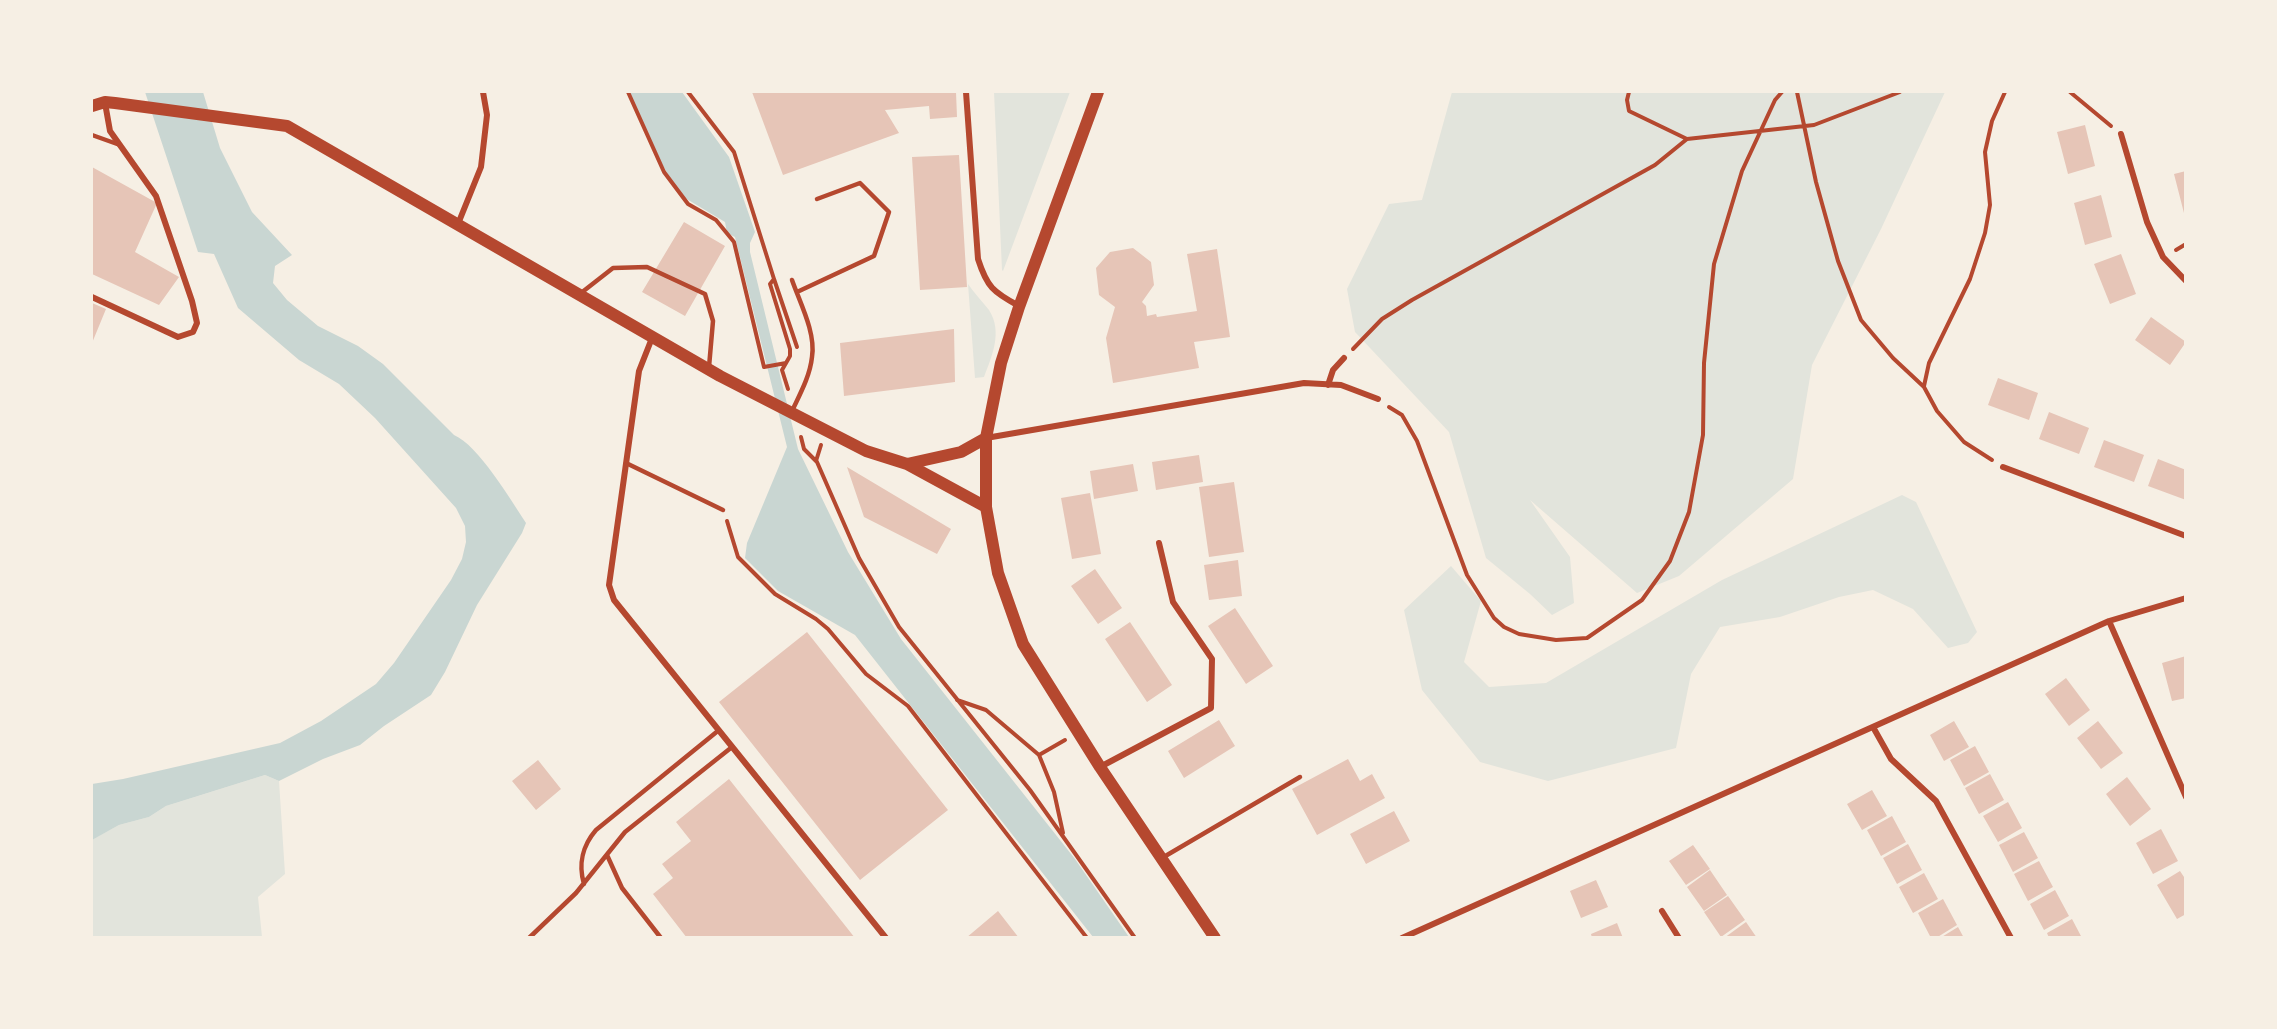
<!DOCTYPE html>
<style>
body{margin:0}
#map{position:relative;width:2277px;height:1029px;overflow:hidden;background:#f6efe4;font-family:Cabin,sans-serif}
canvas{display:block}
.frame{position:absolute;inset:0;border:93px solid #f6efe4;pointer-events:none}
</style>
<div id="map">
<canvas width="2277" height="1029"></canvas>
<div class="frame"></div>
</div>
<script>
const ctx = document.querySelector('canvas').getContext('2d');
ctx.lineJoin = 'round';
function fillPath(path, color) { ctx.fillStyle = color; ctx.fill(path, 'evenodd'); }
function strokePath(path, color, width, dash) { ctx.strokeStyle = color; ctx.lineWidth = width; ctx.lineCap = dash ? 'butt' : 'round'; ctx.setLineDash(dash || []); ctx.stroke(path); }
const green = new Path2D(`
 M994,92h76l-67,179 -1,-1z
 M1452,92h493l-64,137 -69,136 -19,114 -114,97 -42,17 -107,-93 40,57 4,46 -22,12 -22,-21 -44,-36 -37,-126 -94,-100 -8,-43 42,-85 33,-4z
 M968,284c6,9 14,17 21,26 14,22 3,46 -5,67l-9,1z
 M1902,495l14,7 61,130 -9,11 -20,5 -35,-39 -40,-19 -34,7 -59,20 -60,10 -29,47 -15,74 -128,33 -68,-19 -58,-72 -18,-80 47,-44 30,35 -17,61 25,25 57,-4 176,-103z
 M265,775l14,6 6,93 -27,23 4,40h-170l1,-98 26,-14 30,-8 17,-11z`);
const water = new Path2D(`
 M145,92h58l17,56 32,64 40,43 -17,11 -2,17 14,17 31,26 40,20 25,18 71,71c24,10 57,65 72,88l-4,10 -45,72 -32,67 -14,23 -47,31 -24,19 -37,14 -44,22 -14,-6 -99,31 -17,11 -30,8 -27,15v-56l31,-5 157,-36 41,-22 55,-37 18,-21 57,-83 11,-21 4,-17 -1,-16 -9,-18 -81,-90 -36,-34 -40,-24 -61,-52 -24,-54 -16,-2z
 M629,92h53l47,65 26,75 -5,11v9l48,197 50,103 53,87 174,220 54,78h-36l-238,-302 -77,-44 -33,-33 2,-15 40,-96 -52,-210 -8,-4 -2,-11 -45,-27 -17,-29z`);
const building = new Path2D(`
 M752,92h204l1,25 -27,2 -1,-13 -44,4 14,23 -116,42z
 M2085,125l10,41 -27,8 -11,-42z
 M959,155l8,132 -47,3 -8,-133z
 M92,167l65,36 -22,49 44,25 -20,28 -67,-31z
 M2186,171v46h-1l-11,-43z
 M2101,195l11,42 -27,8 -11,-42z
 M684,222l41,24 -40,70 -43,-24z
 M1133,248l18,14 3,23 -12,17 4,4 1,10 9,-2 1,3 40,-6 -10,-57 30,-5 13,88 -36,5 5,26 -86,15 -7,-45 9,-31 -16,-12 -3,-27 14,-16z
 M2121,254l15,40 -26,10 -16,-40z
 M92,303l14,6 -14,34z
 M2151,317l35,25 -16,23 -35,-25z
 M954,329l1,53 -111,14 -4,-53z
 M1998,378l40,15 -9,27 -41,-15z
 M2049,412l40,16 -10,26 -40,-15z
 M2104,440l40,15 -10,27 -40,-15z
 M1199,455l4,27 -47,8 -4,-28z
 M2158,459l28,11v30l-38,-14z
 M1133,464l5,27 -44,8 -4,-28z
 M847,467l104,62 -14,25 -73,-37z
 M1234,482l10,70 -35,5 -10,-70z
 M1090,493l11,61 -29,5 -11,-61z
 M1238,560l4,36 -33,4 -5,-35z
 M1095,569l27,39 -24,16 -27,-38z
 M1235,608l38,58 -27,18 -38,-58z
 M1130,622l42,63 -25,17 -42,-63z
 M807,632l141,178 -88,70 -141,-178z
 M2186,656v42l-14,3 -10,-38z
 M2066,678l24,32 -21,16 -24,-32z
 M1219,720l16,26 -51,32 -16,-27z
 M1954,721l15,26 -25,14 -14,-26z
 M2098,721l25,32 -22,16 -24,-31z
 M1975,746l14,26 -25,14 -14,-26z
 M1348,759l12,22 12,-7 13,24 -68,37 -25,-46z
 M538,760l23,29 -25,21 -24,-29z
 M1990,774l14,26 -25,14 -14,-26z
 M2127,777l24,32 -21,17 -24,-32z
 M729,779l126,159h-168l-34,-44 20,-16 -11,-14 29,-23 -15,-19z
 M1872,790l15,26 -25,14 -15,-26z
 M2008,802l14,26 -24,14 -15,-26z
 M1394,811l16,30 -44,23 -16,-30z
 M1892,816l14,26 -25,14 -14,-26z
 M2161,829l17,32 -25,13 -17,-31z
 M2024,832l14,26 -25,14 -14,-27z
 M1908,844l14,26 -25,14 -14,-26z
 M1693,845l17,24 -24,16 -17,-24z
 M2039,861l14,26 -25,14 -14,-27z
 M1710,870l17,25 -23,16 -17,-24z
 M2180,871l6,9v34l-9,5 -20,-34z
 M1924,873l14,26 -25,14 -14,-26z
 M1596,880l12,27 -27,11 -11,-27z
 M2055,890l14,26 -25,14 -14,-26z
 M1728,896l17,24 -24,17 -17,-25z
 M1943,899l14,26 -21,13h-5l-13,-25z
 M998,911l21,27h-53z
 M2072,919l10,19h-33l-2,-5z
 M1746,922l11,16h-33z
 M1617,923l6,15h-31l-1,-4z
 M1958,927l6,11h-24z`);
const path = new Path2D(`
 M628,92l36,80 24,32 28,16 18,22 30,125 22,-4
 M688,92l46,60 40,127 -4,5 20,65v7l-8,14 6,19
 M1629,92l-2,8 2,11 58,28 127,-14 86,-33
 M1797,92l19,90 22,79 23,59 32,38 31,29 13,24 27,31 28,18
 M2070,92l41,34
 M2176,250l10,-6
 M774,279l23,68
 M1353,349l29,-30 30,-19 243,-135 32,-26
 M1924,386l5,-23 41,-84 15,-46 5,-28 -5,-53 7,-31 13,-29
 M1389,407l13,8 15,26 50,134 27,43 10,9 15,7 37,6 31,-2 55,-38 28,-39 19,-49 14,-77 1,-72 10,-99 28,-93 33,-71 7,-8
 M801,437l3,12 13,13 42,96 40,69 131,163 105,148
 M816,461l5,-16
 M727,521l11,36 37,37 41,25 12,10 38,45 42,32 179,232
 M957,700l29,10 53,45 15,37 9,41
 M1039,755l26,-15`);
const service = new Path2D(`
 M92,135l28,10
 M792,280c8,23 24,53 20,77 -2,19 -12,37 -20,54
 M797,292l77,-36 15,-44 -29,-29 -43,16
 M581,293l32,-25 34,-1 58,27 8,27 -4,46
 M626,463l97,47
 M607,855l15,33 39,50
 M1162,858l138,-81
 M584,884c-6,-20 -1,-39 12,-54l123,-100
 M529,938l47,-45 49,-61 107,-85`);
const minor = new Path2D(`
 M966,92l12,167c9,28 15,33 41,47
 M2121,134l26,88 16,35 23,24
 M458,224l23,-57 6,-52 -4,-23
 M92,297l86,40 15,-5 4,-9 -5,-22 -36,-105 -46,-65 -5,-28
 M652,338l-13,33 -30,214 5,15 272,338
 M1328,385l5,-15 11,-12
 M986,438l318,-55 37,2 37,14
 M2003,467l183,69
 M2109,621l77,176
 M1873,727l18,32 45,42 75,137
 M1100,767l111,-59 1,-49 -39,-57 -14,-59
 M1662,911l17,27
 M1402,938l707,-317 77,-23`);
const secondary = new Path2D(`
 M1098,92l-79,215 -18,56 -15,75v69l12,66 25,71 77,123 115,171
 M92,106l13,-4 10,1 172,23 433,250 146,75 41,13 79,43
 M907,464l54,-12 25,-14`);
fillPath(green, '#e2e4dc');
fillPath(water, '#c9d6d2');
fillPath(building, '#e6c5b7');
strokePath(path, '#b5482f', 4);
strokePath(service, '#b5482f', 4.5);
strokePath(minor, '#b5482f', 6);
strokePath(secondary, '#b5482f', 12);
</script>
